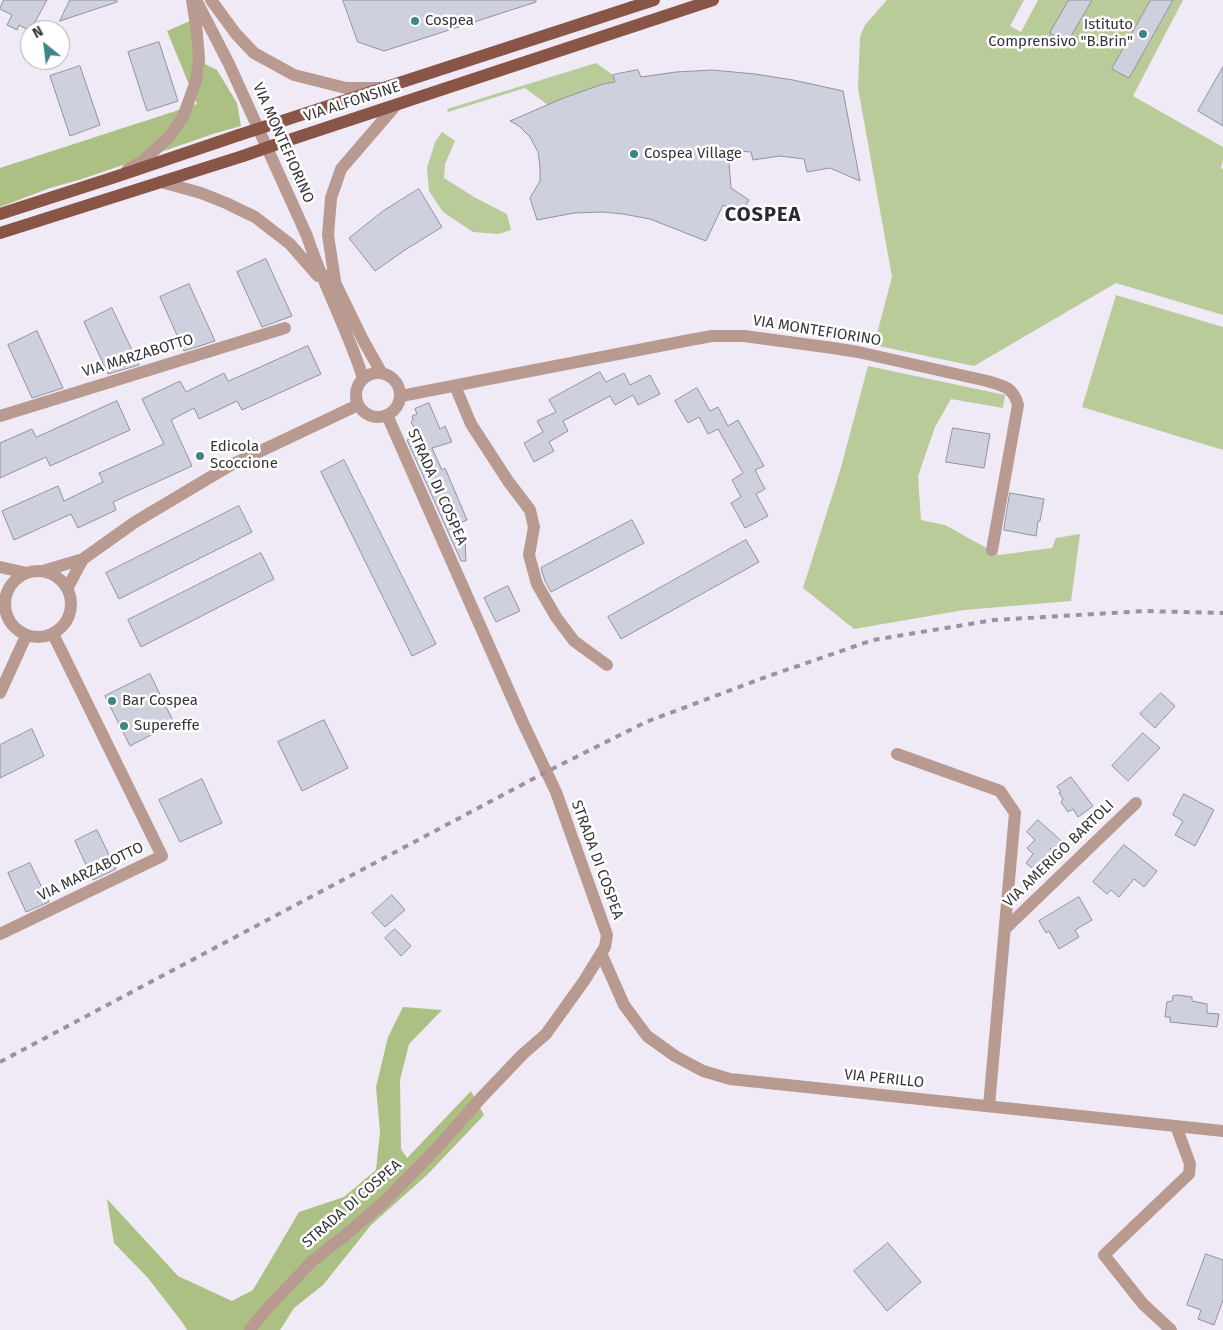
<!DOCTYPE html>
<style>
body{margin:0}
#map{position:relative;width:1223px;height:1330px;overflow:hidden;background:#f0e9f6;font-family:"Fira Sans",sans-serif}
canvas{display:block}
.north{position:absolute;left:20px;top:20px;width:50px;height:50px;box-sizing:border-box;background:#fff;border:1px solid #afaeb0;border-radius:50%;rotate:331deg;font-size:14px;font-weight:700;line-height:20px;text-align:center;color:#363439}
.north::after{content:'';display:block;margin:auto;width:18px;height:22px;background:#3d8589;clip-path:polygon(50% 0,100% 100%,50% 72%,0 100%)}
</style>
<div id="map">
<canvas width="1223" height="1330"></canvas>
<div class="north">N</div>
</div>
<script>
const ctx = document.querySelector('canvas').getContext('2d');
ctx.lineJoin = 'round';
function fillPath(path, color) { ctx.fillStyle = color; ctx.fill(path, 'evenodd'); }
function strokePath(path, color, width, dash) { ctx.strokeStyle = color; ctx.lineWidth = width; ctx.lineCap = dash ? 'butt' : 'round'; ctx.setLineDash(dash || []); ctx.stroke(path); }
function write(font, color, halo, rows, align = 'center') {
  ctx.font = font + ' "Fira Sans",sans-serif'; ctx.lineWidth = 5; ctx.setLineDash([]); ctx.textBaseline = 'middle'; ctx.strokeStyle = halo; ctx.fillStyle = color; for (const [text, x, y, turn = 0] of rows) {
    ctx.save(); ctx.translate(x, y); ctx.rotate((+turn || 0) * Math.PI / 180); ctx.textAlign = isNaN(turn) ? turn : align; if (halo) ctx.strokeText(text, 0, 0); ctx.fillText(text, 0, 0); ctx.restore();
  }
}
const green = new Path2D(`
 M887,0h137l-14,26 11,6 17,-32h31l-18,33 16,10 25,-43h59l-39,68 17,10 44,-78h10l-50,96 90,51v13l-2,8 2,1v146l-107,-32 -142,83 -100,-21 18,-68 -34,-189 2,-51 5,-12z
 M596,63l17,12 2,7 -12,2 -55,21 -23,-17 -77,24 -1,-3z
 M442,132l13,9 -10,23 -1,14 30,19 33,17 4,16 -13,4 -25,-2 -30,-20 -14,-21 -2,-23 8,-26z
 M1116,295l107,32v123l-141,-43z
 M868,366l137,29 -2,13 -52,-9 -16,28 -17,49 3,44 24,5 54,30 53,-7 4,-10 24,-4 -9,67 -107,9 -110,19 -51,-41 37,-117z`);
const forest = new Path2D(`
 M199,17l3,14 3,33 12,6 20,33 4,23 -25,7 -134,46 -32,9 -50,19v-39l197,-64 -30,-73z
 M403,1007l39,3 -33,34 -9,36 1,69 6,9 64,-67 13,24 -57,60 -56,50 -48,60 -29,23 -14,22h-93l-5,-8 -34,-44 -34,-35 -7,-44 71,77 54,25 21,-11 46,-78 45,-15 32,-27 4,-38 -4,-45 12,-50z`);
const building = new Path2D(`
 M4,0h43l-17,31 -11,-6 -2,5 -10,-5 5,-10 -12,-6z
 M70,0h47v2l-57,19z
 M343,0h193v2l-152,49 -26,-9z
 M1069,0h23l-25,43 -17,-10z
 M1151,0h22l-44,78 -17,-9z
 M159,42l19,59 -31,10 -19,-59z
 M80,66l20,59 -30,11 -20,-60z
 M1223,67v59l-25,-15z
 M638,70l3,7 35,-5 36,-2 43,4 38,6 50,11 17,90 -30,-13 -23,4 -3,-13 -24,-3 -27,4 -2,-8 -23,-2 3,38 18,12 -8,14 -18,-9 -17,36 -56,-22 -27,-5 -20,-2 -29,1 -37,7 -7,-22 10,-17v-15l-2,-14 -8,-15 -11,-11 -9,-5 51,-22 42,-15 12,-2 -2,-7z
 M419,189l23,38 -37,23 -30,21 -26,-33 34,-27z
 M266,259l26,57 -30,11 -25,-55z
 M189,284l26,57 -31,10 -24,-54z
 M112,308l27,57 -31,9 -24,-52z
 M37,331l26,57 -31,10 -24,-53z
 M308,346l13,28 -79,36 -5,-9 -38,18 -5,-11 -23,12 21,46 -79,36 3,8 -38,18 -7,-14 -57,26 -12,-29 56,-25 6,15 39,-19 -4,-9 65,-29 -22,-45 38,-18 6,11 38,-19 4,8z
 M600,372l6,10 18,-9 6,12 20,-10 10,19 -22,11 -5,-10 -18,10 -5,-9 -47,25 5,10 -19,11 5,9 -20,11 -10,-19 19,-11 -6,-11 19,-9 -7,-12z
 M697,388l13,23 8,-4 10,19 10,-6 26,46 -9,4 10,19 -9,5 12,22 -23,12 -14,-25 10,-6 -9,-17 11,-7 -25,-44 -10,5 -9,-17 -11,6 -13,-22z
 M117,401l13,29 -80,36 -4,-9 -46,21v-35l32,-14 4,8z
 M429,403l11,26 5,-3 7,16 -20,6 10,22 3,-2 22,52 -9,4 7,16 1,21h-5l-54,-121 12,-5 -8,-13 2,-2 -1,-4 5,-2 -2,-5z
 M953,428l37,6 -6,34 -38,-6z
 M344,460l92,184 -24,12 -91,-184z
 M1010,493l34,6 -4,22h-2l-2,15 -32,-6z
 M239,506l13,26 -133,67 -13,-26z
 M632,520l12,23 -93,49 -6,-11 -4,-13z
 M746,540l13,22 -138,77 -13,-22z
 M261,553l13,26 -133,68 -13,-27z
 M508,586l12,25 -24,11 -12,-24z
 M150,674l24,49 -44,23 -25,-50z
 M1161,693l14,13 -20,22 -15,-14z
 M324,720l24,48 -46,23 -24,-49z
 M32,729l12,27 -44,22v-33z
 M1143,733l17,15 -32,33 -16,-15z
 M1071,777l22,29 -15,11 -5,-8 -5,3 -7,-10 2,-3 -4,-6 2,-1 -4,-5z
 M202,779l20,44 -42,19 -21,-42z
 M1184,794l30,16 -19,36 -20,-11 8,-14 -10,-6z
 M1038,820l29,26 -8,9 -9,-7 6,10 -16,17 -14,-12 7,-9 -6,-6 8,-8 -8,-8z
 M97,830l19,39 -23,11 -18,-39z
 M1124,845l33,26 -13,16 -10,-8 -15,18 -8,-7 -4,4 -14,-12z
 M30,863l19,39 -23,10 -18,-39z
 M392,895l13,15 -20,17 -13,-14z
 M1079,897l13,23 -17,10 4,7 -20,12 -10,-18 -3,2 -7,-12z
 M395,929l16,17 -10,10 -16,-18z
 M1178,995l14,2v4l15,3v9l12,1 -2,13 -47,-5v-5h-5l2,-15 5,-1 1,-5z
 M888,1243l33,39 -34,29 -33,-40z
 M1206,1254l17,6v40l-9,25 -16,-6 3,-9 -14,-5z`);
const street = new Path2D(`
 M196,0l33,64 78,172c16,49 41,94 56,142
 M211,0l25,34 18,19 40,22 52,13h34
 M127,170l16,-9 26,-24 14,-20 13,-36 3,-24 -3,-32 -4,-25
 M161,182l40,11 25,10 29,14 35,27 28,32
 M331,274l32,66 18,32
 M335,281l-7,-46 3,-37 10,-29 55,-64
 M356 395a22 22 0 1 1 44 0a22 22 0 1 1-44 0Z
 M455,386l16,38 37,57 22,29 4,17 -5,28 8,29 19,33 18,24 33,24
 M401,396l289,-56 22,-4h32l89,12 25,4 129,29c17,5 26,6 31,24l-26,145
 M0,416l285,-88
 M0,567l27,6
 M5 604a33 33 0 1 1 66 0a33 33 0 1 1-66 0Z
 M43,571l40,-12 52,-37 94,-56 129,-61
 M68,587l15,-28
 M0,693l26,-57
 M897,754l103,37 15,22 -26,293
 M1005,929l131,-126
 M0,934l162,-78 -109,-222
 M601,953l23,52 23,31 28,20 28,15 27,8 493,52
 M250,1330l14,-18 48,-51 30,-23 43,-37 54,-55 41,-47 43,-45 23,-20 38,-53 21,-34 2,-12 -51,-143 -32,-67 -137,-310
 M1171,1330l-28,-26 -39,-49 85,-81 1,-10 -14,-38`);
const primary = new Path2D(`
 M276,123l378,-123
 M283,142l430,-142
 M0,214l118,-38 121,-41
 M0,233l243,-77`);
const rail = new Path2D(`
 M0,1062l546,-290 100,-50 117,-44 110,-38 121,-20 151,-9 78,2`);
const primaryBridge = new Path2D(`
 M239,135l37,-12
 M243,156l40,-14`);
const markers = [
 [415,21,5,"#3d8589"],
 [1143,34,5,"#3d8589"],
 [634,154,5,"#3d8589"],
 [200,456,5,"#3d8589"],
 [112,701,5,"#3d8589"],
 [124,726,5,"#3d8589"]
];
const poiNames = [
 ["Cospea",425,21],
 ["Istituto",1133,25,"right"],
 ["Comprensivo \"B.Brin\"",1133,42,"right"],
 ["Cospea Village",644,154],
 ["Edicola",210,447],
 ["Scoccione",210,464],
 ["Bar Cospea",122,701],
 ["Supereffe",134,726]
];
const streetNames = [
 ["VIA ALFONSINE",352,102,-18],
 ["VIA MONTEFIORINO",283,143,66],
 ["VIA MONTEFIORINO",817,331,9],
 ["VIA MARZABOTTO",138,356,-17],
 ["STRADA DI COSPEA",437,487,66],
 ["VIA AMERIGO BARTOLI",1059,854,-44],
 ["STRADA DI COSPEA",597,860,70],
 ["VIA MARZABOTTO",91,872,-26],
 ["VIA PERILLO",884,1079,6],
 ["STRADA DI COSPEA",352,1204,-41]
];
const districtNames = [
 ["COSPEA",763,215]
];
fillPath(green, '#bacb9a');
fillPath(forest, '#adc083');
fillPath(building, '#ced0dd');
strokePath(building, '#91929f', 1);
strokePath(street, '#b89a91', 12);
strokePath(primary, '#885546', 12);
strokePath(rail, '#98939c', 4, [6, 6]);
strokePath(primaryBridge, '#885546', 12);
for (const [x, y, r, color] of markers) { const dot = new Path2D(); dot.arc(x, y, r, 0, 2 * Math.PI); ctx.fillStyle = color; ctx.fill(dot); strokePath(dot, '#fff', 2); }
write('15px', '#363439', '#fff', poiNames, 'left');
write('15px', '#363439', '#fff', streetNames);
ctx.letterSpacing = '1px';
write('bold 20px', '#2c2731', '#fff', districtNames);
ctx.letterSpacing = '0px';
</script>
